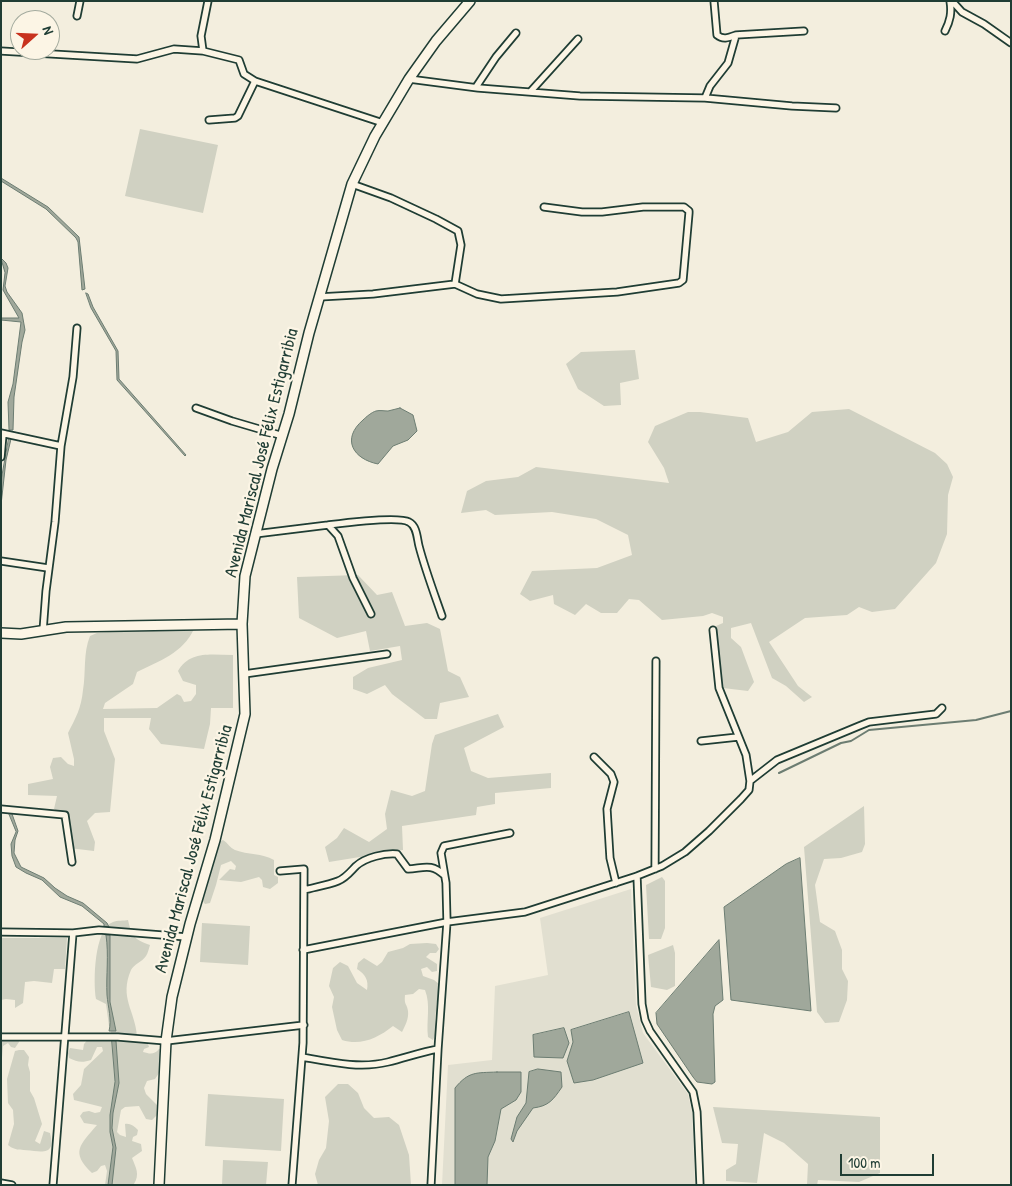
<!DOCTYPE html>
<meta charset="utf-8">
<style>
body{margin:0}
#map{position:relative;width:1012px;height:1186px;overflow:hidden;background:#f3eede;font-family:"Patrick Hand",sans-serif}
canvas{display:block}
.frame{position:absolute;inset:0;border:2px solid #1f3d34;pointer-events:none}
.north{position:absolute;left:10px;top:10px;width:50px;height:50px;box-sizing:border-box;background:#fcf5e5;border:1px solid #a4ab9e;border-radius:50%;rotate:70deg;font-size:14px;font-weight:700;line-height:20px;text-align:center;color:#1f3d34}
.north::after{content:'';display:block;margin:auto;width:18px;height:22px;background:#c8321e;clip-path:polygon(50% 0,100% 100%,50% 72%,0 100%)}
.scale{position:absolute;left:840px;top:1154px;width:94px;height:22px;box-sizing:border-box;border:2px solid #1f3d34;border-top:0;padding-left:6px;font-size:15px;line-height:18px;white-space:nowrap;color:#1f3d34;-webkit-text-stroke:4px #fcf5e5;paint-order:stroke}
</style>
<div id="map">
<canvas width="1012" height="1186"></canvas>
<div class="frame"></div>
<div class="north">N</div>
<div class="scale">100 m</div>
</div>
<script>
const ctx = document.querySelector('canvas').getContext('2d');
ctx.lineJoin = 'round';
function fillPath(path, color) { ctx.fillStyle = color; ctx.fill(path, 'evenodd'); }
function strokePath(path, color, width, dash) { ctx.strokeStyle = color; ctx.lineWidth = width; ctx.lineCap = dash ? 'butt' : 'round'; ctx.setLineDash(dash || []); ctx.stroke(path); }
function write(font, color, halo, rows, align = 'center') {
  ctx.font = font + ' "Patrick Hand",sans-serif'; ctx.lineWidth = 4.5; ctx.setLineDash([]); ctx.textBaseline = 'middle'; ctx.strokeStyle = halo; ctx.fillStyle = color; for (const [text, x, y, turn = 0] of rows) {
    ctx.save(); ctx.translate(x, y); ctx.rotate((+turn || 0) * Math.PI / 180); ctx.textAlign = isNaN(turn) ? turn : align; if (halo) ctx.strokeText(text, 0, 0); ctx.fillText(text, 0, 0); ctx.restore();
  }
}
const built = new Path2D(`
 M631,889l5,116 7,28 45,61 4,18 3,73h-253l6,-120 44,-5 3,-74 53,-11 -8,-57z`);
const green = new Path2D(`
 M140,129l78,16 -15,68 -78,-17z
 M635,350l4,29 -19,4 1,22 -17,1 -26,-17 -12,-25 15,-12z
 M849,409l86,44 12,11 6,13 -5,18 -1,39 -11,29 -41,46 -23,3 -13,-5 -12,8 -42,3 -36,24 29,44 14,11 -8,5 -18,-16 -14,-8 -21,-55 -20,5v10l10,9 13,35 -6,9 -25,-3 -7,-62 7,-3v-6l-11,-4 -9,3 -41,4 -23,-20 -10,-1 -12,14h-16l-15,-9 -11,11 -21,-11 -1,-9 -23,6 -10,-7 12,-23 65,-3 35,-13 -4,-20 -32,-16 -44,-7 -57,3 -9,-5 -25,3 6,-22 19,-10 32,-4 18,-10 133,16 -5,-15 -16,-26 7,-16 33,-14h12l48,6 8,24 32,-10 24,-20z
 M358,575l19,20 15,-3 13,34 22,-3 13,6 8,42 12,6 9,20 -29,6 -3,16h-12l-33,-25 -7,-9 -18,9 -14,-5v-12l15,-9 34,-8 -2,-14 -30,5 -4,-20 -29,7 -38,-20 -2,-41z
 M194,629c-11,24 -35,32 -57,43l-4,12 -28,19 -2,6 54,-1 20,-14 4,2 3,6 7,-1 5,-7v-9l-13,-4 -5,-10c12,-21 34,-16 55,-16v53h-22l-1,16 -6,25 -43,-5 -12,-15 2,-11h-47v13l11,28 -5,53 -15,1 -8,8 8,21 -1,9 -25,-3c1,-20 2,-27 -15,-39l3,-13 -29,-1v-11l25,-5 -3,-12 3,-9 8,-1 7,7 6,2v-7l-6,-26c8,-16 13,-24 15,-43 3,-18 0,-37 7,-54l7,-3 11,-1z
 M498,714l6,13 -40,21 7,23 17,7 63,-5v15l-56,5v11l-18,3 -1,8 -74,11 1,24 -74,12 -4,-15 12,-9 7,-10 25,14 18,-13 -2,-15 6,-24 21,6 13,-5 7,-47 3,-9z
 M864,806l1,38 -3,8 -21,6 -17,1 -9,26 5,37 15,9 7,19v19l6,12 -1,19 -8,22 -14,1 -8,-11 -13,-165z
 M223,840c5,3 7,8 12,10 13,5 27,3 39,10v15l4,2v6l-8,6 -7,-2 -1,-7 -3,-3 -18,5 -22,-2 11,-11 5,1 1,-4 -5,-5 -10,4 -5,20 -6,18 -5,1 -3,-4 4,-24 11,-33z
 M662,877l3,4v47l-4,11h-12l-3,-54z
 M128,920c4,17 6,19 22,25 -1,3 -2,8 -4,11 -4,6 -12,8 -15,14 -12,28 4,40 6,66h-25l-3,-10 -3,-22 -10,-5c-3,-17 -2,-70 17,-77 4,-2 11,-1 15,-2z
 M202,923l48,3 -2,39 -48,-3z
 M1,938h66l-2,31h-11l-2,14 -18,-2 -9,1 -2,21 -8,5v-8l-9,-1 -5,1z
 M427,943l9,1 3,5 -3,4h-6l-4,4 11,7v7l-5,1 -5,-5 -6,2 2,7 11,4 5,4 -4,35 1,14 -3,7 -5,-3c-2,-16 3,-32 -3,-47l-6,-1 -6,5 -8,1c-1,11 2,8 3,16 1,8 -3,15 -6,21l-9,-6c-15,12 -32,20 -51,14l-5,-10 -5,-23 2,-10 -5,-11 4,-18 7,-6 8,4 9,17 10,7c2,-10 -2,-16 -10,-21l1,-6 6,-5 13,8 5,-4 6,-10 15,-4 7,-4z
 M673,945l2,8v33l-8,4 -16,-3 -3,-32z
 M1,1034l17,2 1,6 -4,6 -4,-1 -3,-4 -5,3 -2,24z
 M90,1037l57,4 2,6 -5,2 -1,3c7,2 11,3 16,-3h4l-2,21 -6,9 -8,2 -3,7 2,6 12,12v8l-6,6 -6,-1 -7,-13 -14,1 -4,3 -4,22 3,3 6,2 -1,-13c5,-1 9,2 13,6l-1,5 -4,2 -1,4 9,3 1,7 -10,7c4,10 8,16 2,26l-3,1h-26l2,-14 -2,-6 -4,1 -4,5 -5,2c-22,-21 -12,-28 5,-48l-13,-2 -4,-7 3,-4 6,-1 6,2 5,-1 2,-5 -28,-7 -1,-6 8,-9 3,-16 19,-18 -1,-4h-5l-6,13c-9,3 -14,2 -22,-2l-1,-5 2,-5 13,2 1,-6z
 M19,1050h5l5,7 -1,8 2,7v19l4,7 8,26 -7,17 5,3 4,-13 6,2c4,16 0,20 -16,18 -10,-2 -18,1 -26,-6l6,-21 -1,-14 -5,-7 -1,-24 8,-28z
 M338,1084h10l10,9 6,15 10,10 15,-1 10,8 10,30 2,30h-93l-3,-11 4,-14 7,-12 3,-27 -4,-24z
 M208,1094l76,5 -3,52 -76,-5z
 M713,1107l167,10v56l-21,9 -41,-2 -1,5h-10l1,-21 -24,-21 -20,-10 -7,50 -31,-2v-11l10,-6 2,-20 -16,-1z
 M223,1160l45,2 -2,23h-44z`);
const water = new Path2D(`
 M1,178l47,29 31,30 6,52 -3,1 -4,-48 -2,-4 -30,-29 -45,-28z
 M1,258l5,5 2,5 -3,18 2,6 15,21 3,17 -3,12 -8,55 -1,33h-4l-1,-28 5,-18 8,-62 -20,-2v-2h18l-16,-28 2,-17z
 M86,293l2,1 5,13 25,44 1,28 67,76 -1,1 -68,-76 -1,-29 -25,-43z
 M400,408l13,7 4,16 -9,9 -15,6 -15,18c-25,-5 -37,-25 -15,-44 3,-3 9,-8 13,-9 4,-1 8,0 12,0 4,-1 8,-2 12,-3z
 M9,438l2,1 -5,21 -5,45v-24z
 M8,811h3l7,20 -3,9 -1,13 7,14 23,11 11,10 12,8 16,7 24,20 2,4h-5v-3l-22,-18 -22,-9 -18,-17 -16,-7 -10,-6 -4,-11 -1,-12 5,-12z
 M800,858l11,153 -80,-11 -7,-93 62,-43z
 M106,935h4v67l6,29h-7c3,-11 -1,-24 -2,-36 -1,-20 2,-40 -1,-60z
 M719,940l4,60 -8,6 -2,8 2,68 -3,2 -15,-2 -4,-5 -36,-53 -1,-11z
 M629,1012l14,51 -50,17 -19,3 -7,-22 6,-19 -2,-12z
 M564,1028l5,15 -6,15 -29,-1 -1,-22z
 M112,1040l4,1 3,42 -6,30 -1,15 4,20 -4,37h-4l5,-38 -3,-15v-17l5,-33z
 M538,1069l23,3 1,15c-9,13 -13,19 -29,21l-16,23 -4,11 -2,-3 6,-22 9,-14 3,-31z
 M497,1072h24v20l-5,8 -15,9 -6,32 -7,16 -1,28h-32v-97c14,-17 21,-15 42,-16z`);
const stream = new Path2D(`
 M779,773l62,-30 10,-2 18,-11 107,-10 35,-9`);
const street = new Path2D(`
 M714,1l3,34c6,5 11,3 19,0l68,-4
 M952,1l10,11 22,12 27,19
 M77,16l3,-15
 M945,31c5,-10 7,-18 5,-30
 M1,51l136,8 37,-10 29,2 36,9 5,14 11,7 128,42
 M203,51l-2,-15 7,-35
 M409,79l69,9 102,8 125,2 87,8 44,2
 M476,87l20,-30 20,-24
 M531,91l47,-52
 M705,98l5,-12 18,-23 8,-28
 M209,120l26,-2 3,-2 17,-35
 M352,184l39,14 45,21 22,12 3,14 -6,39
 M319,297l54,-3 82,-10 22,10 24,5 116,-7 62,-9 4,-3 6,-67v-2l-5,-4h-41l-41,5h-20l-38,-5
 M196,408l36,13 51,15
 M1,433l60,13
 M1,457l2,-23
 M328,525c16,-2 70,-9 81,-3 8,4 8,16 10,24 6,23 15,47 23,70
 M255,534l73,-9 10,11 15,42 18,36
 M1,561l47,7
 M713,630l6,58 27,67 4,26
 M43,631l3,-40 9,-69 6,-76 12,-69 4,-49
 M244,674l143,-20
 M701,741l37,-4
 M594,757l17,17 3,8 -7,27 3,49 6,25
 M1,809l64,6 7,47
 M655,869l1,-208
 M280,871l24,-2 -1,174 -11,142
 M637,876l5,128 3,16 5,11 43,61 4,20 3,73
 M304,890c11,-3 24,-5 34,-9 8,-3 13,-10 18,-15 10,-9 29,-13 41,-12l11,15c16,-1 23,-6 36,6
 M1,932l72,1 26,-3 88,7
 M303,950l144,-28 78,-10 112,-36 25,-10 23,-14 24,-21 32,-32 8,-9 1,-9 27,-21 82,-34 10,-4 67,-8 6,-6
 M1,1037h117l48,4 138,-16
 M302,1057c28,5 58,12 86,5 17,-4 33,-10 50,-13
 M1,1183l11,2
 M53,1185l20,-252
 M431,1185l7,-136 9,-127 -1,-39 -5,-30 3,-7 66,-13`);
const secondary = new Path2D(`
 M1,633l20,1 45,-7 176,-3
 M159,1185l7,-144 6,-44 18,-73 25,-84 30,-126 -3,-90 3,-48 27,-107 17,-55 20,-81 43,-149 23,-48 34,-57 27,-38 34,-40`);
const streetNames = [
 ["Avenida Mariscal José Félix Estigarribia",262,453,-76],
 ["Avenida Mariscal José Félix Estigarribia",194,849,-75]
];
fillPath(built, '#e1dfd0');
fillPath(green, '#d0d1c2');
fillPath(water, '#a0a89b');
strokePath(water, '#6c7d72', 1);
strokePath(stream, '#6c7d72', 2);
strokePath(street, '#1f3d34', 9);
strokePath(secondary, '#1f3d34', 12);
strokePath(street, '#fcf5e5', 5.5);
strokePath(secondary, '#fcf5e5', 9);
write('18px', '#1f3d34', '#fcf5e5', streetNames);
</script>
